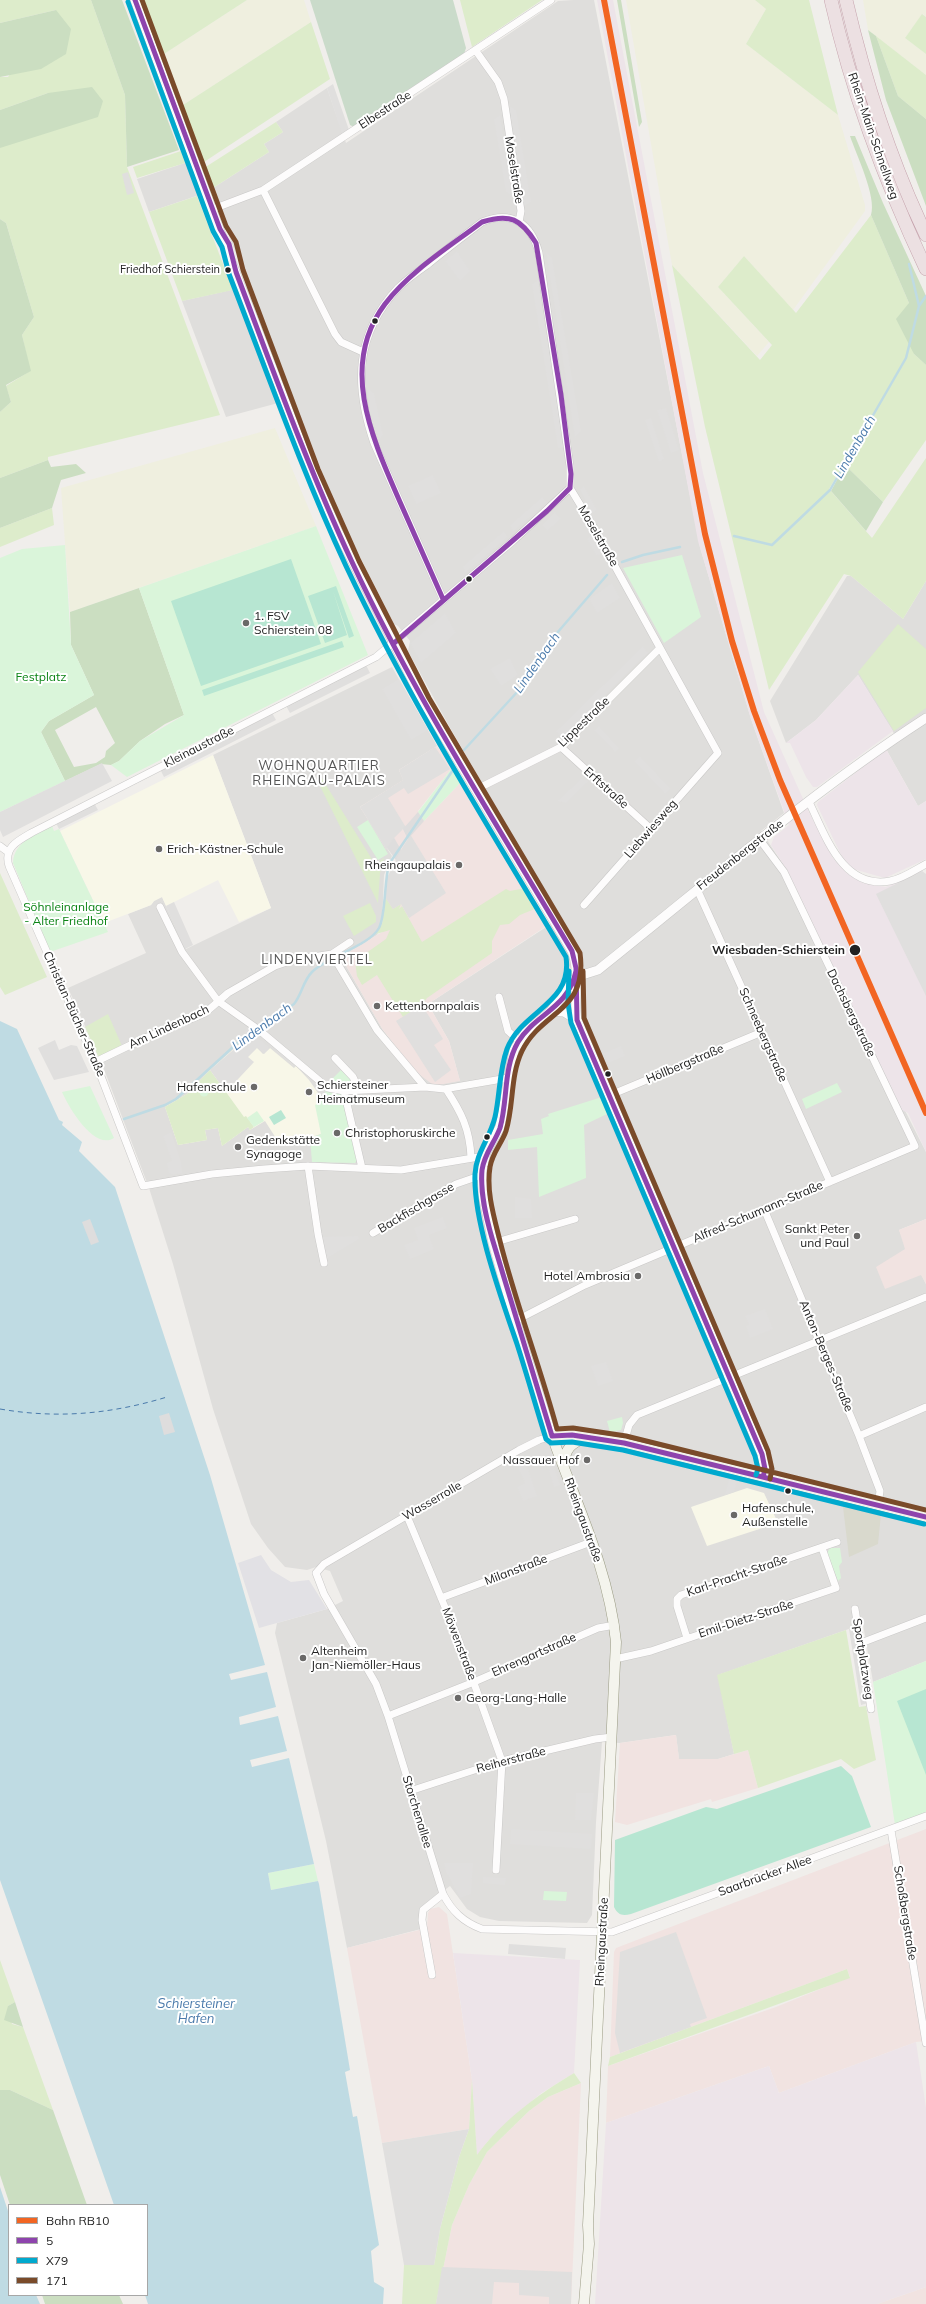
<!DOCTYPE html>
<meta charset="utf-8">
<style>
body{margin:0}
#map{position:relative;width:926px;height:2304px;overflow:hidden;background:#f0eeeb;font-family:Mulish,sans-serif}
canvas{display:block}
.legend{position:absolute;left:8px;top:2204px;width:140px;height:92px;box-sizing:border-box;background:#fff;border:1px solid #a7a7a7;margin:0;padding:5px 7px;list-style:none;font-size:12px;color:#222}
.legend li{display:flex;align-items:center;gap:8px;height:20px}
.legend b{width:20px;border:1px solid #a7a7a7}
</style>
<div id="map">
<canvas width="926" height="2304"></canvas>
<ul class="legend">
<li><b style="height:5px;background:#f26522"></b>Bahn RB10</li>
<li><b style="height:5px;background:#8e44ad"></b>5</li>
<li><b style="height:5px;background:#00a9ce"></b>X79</li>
<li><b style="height:5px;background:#7a4b2a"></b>171</li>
</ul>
</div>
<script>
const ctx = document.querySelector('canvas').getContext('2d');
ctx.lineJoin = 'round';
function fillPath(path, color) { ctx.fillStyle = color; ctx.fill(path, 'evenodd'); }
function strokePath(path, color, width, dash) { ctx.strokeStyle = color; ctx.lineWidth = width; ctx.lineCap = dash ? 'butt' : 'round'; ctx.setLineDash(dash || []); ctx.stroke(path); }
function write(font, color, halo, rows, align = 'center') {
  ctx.font = font + ' Mulish,sans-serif'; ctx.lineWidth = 4; ctx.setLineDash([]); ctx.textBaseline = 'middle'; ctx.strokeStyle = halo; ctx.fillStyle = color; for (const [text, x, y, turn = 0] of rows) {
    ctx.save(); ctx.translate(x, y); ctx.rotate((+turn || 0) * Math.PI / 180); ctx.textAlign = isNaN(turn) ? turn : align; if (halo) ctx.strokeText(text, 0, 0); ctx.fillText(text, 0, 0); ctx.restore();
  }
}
const residential = new Path2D(`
 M573,0h21l106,547 51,172 33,94 -23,18 26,39 45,97 94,185v67l-27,11 27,54v377l-53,21 -10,-58 -145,51 16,79 -16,5h-39l-3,-24 -56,8 -18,-1 -6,80 -4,93 -5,8 -88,-2 -19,-4 -13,-8 -17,-23 -23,17 -6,26 -74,19 -21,-107 -51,-208 2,-10 50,-14 16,-8 -13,-30 -14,-4 -9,3 -22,-3 -17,-19 -17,-24 -38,-115 -40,-145 -24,-76 -47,-124 -34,-76 78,-35 -18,-39 23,-9 3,-4 8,-4 24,52 85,-41 -58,-153 179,-88 45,79 -38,24 5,10 -44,27 32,49 -8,19 -2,49 -2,5 -3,6 -36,22 42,73 33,42 44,9 -11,-40 -21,-37 132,-86 -112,-194 -40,-73 2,-10 -12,-15 -4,-2 -53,-105 -48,-120 -67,18 -44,-116 67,-15 -38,-95 -62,21 -12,-33 48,-16 18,8 10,17 56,-36 -5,-8 19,-12 -7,-10 51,-34 19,55 212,-142z
 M847,576h4l52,43 23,-38v220l-8,5 -32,-57 12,-9 -40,-65 -42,45 -30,23 -16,-42z`);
const commercial = new Path2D(`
 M437,746l15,22 -34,43 6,10 37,-39 87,143 -120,79 21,37 11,40 -22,4 -6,-1 -16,-12 -33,-42 -42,-73 41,-25 2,-4 3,-50 9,-17 -8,-13 -2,1 -26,-42 43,-27 -4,-10z
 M926,1219v65l-5,-9 -36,14 -9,-22 29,-18 -6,-19z
 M676,1735l3,24h39l30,-9 10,38 -46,14 -1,-3 -84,26 -12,-3 5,-79z
 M926,1829v212l-10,1 -137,51 -10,-27 -163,57 2,-57 168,-59 74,-30 -3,-8 -237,88 4,-105 2,-4z
 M439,1907l8,7 25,166 -3,49 -87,14 -35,-195 80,-20 1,-15 2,-4z
 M581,2083l-10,221h-135l16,-79 17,-40 18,-33 42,-41 19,-14z
 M926,2287v17h-49z`);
const industrial = new Path2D(`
 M597,0h16l90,473 61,239 45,100 24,46 14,15 16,10 23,4 35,-16 5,3v278l-18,-39 -6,-3 -115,-240 -16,-25 3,-8 15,-12 -38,-106 -53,-178z
 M858,675l35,56 -76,56h-4l-7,-10 -16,-34h-4l30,-23z
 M886,749l32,57 8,-5v58l-41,19 -32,-9 -9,-8 -27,-56 1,-3z
 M453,1953l127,7 -6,113 -34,21 -53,48 -10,14 -5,-76z
 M916,2042l10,66v179l-49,17h-282l11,-181 163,-57 10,27z`);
const education = new Path2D(`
 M213,755l58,153 -32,14 -21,-42 -52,26 -4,-9 -8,4 -3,4 -47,18 -44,-92z
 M247,1037l16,17 7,-6 24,20 2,-2 13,14 14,20 -2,34 -22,7 -3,-7 -17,9 -14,-22 -15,9 -2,-3 -26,19 -4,-18 -13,2 2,10 -29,5 -13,-38 22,-13 23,-24z
 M747,1488l17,5 14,30 -71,23 -16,-39z`);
const construction = new Path2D(`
 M843,1507l38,7 -3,30 -29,13z`);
const farmland = new Path2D(`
 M247,0h57l7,22 -128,83 -19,-51z
 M626,0h129l11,9 -20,35 92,71 27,90v6l-72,99 -49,-54 -26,31 51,55 -12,14 -85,-91z
 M863,0h63v17l-3,-3 -18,24 21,16v21l-58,-45z
 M275,428l41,98 -246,86 -9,-124z`);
const grass = new Path2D(`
 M0,0h91l34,95 2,72 93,248 -172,42v3l-48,18v-66l11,-10 -5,-16 24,-15 -8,-36 12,-18 -28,-94 -6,-4v-71l48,-55 -48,17v-33h8l48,-67 -56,13z
 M142,0h105l-83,54z
 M460,0h82l-70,47z
 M755,0h54l29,115 -92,-71 20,-35z
 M922,14l4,3v37l-21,-16z
 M311,22l19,57 -126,83 -21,-57z
 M876,36l50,39v44l-28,-23z
 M276,122l7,10 -19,12 5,8 -56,36 -9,-20z
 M181,151l4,12 -48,15 -4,-11z
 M197,196l36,94 -51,11 -33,-89z
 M871,215l38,88 5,51 12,11v75l-43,62 -39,-38 -15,25 43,49 54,-80v123l-23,38 -52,-43 -7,-2 -75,116 -64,-263 -33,-162 88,95 12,-15 -54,-58 26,-31 52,57z
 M52,508l2,17 -54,22v-19z
 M898,624l28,25v59l-32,23 -36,-59z
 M321,777l54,87 9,-6 -4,15 -2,30 -61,-123z
 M0,873l47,104 -42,18 -5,-8z
 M525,888l12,20 -17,7 -11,9 -9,1 -8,16v12l-65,45 -5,7 -19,12 -26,-42 -15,10 -5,-9 -2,-15 31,-22 4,-9 -14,4 6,-10 3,-27 8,12 8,-5 -2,5 3,-3 20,36 84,-53 4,2z
 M370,903l6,13v6l-22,14 -11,-20z
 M108,1014l14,32 -23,12 -14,-31z
 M210,1070l34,47 2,-1 8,11 -4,3 -2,-3 -26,19 -4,-18 -13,2 2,10 -29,5 -13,-38 22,-13z
 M846,1630l13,77 7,-1 10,54 -22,9 -13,-10 -83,29 -10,-38 -14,4 -17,-79z
 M0,1960l15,42 -7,4 4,18 11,3 30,83 -43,-20h-10z
 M847,1969l3,9 -242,88 2,-9z
 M574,2073l7,10 -33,14 -19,14 -42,41 -18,33 -17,40 -16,79h-34l2,-39h30l6,-36 19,-72 10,-28 3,-49 5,75c26,-35 60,-60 97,-82z`);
const forest = new Path2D(`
 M91,0h31l57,150 -52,17 -2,-72z
 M617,0h4l21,122 -3,5z
 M56,10l15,19 -5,25 -25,15 -41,8v-54z
 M868,30l8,6 22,60 28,23v87l-40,-106z
 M92,87l11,14 -5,16 -98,31v-38l48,-17z
 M850,136h5l28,67 43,93v69l-12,-11 -18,-35 13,-16 -38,-88c6,-18 -15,-61 -21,-79z
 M0,219l6,4 28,94 -12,18 9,36 -25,14 5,17 -11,10z
 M48,460l3,7 25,-3 10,9 -25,7 -9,28 -52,20v-50z
 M845,465l38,37 -17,29 -35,-40z
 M139,588l45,127 -19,9 -25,17 -21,20 -8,4 -10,-1 -36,17 -24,-49 8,-11 45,-26 -23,-50 -1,-33zM96,707l19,36 -9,8 -1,6 -9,6 -22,4 -19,-37z
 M15,2002l8,25 -19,-7 4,-14z
 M0,2090h10l43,20 34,95h-77l-10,-30z
 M42,2295h77l4,9h-78z`);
const cemetery = new Path2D(`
 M310,0h143l13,48 -2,6 -110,73 -4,-2z`);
const park = new Path2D(`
 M316,526l52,129 -241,122 -16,-12 8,-4 21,-20 44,-26 -45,-127z
 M65,545l6,100 23,50 -45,26 -8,11 24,49 -65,31v-254l22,-9z
 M682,555l19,62 -37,26 -41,-75z
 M452,768l9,14 -37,39 -6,-9z
 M368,820l20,34 -10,6 -21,-33z
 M52,826l2,5 5,-2 49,103 -58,20 -37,-89c1,-22 22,-27 39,-37z
 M341,1070l11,11 -10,6v11l15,62 -2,3 -43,-1 -2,-24 11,-4 -6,-29 8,-5 5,-17z
 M837,1083l5,9 -36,17 -4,-10z
 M90,1086l24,52c-20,13 -46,-32 -52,-46z
 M199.5 1092a4.5 4.5 0 1 1 9 0a4.5 4.5 0 1 1-9 0Z
 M602,1097l7,16 -25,12 2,53 -47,19 -2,-50 -29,3v-10l35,-6 -2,-15 8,-3 -1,-2z
 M257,1111l7,10 -10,6 -7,-9z
 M622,1417l1,6 -2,7 -11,2 -3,-11z
 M830,1548h10l2,14 -3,4 2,12 -3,3 -11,-28z
 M926,1661v152l-31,12 -22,-143z
 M314,1864l4,17 -47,9 -3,-17z
 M544,1891l23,1 -1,9 -23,-1z`);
const pitch = new Path2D(`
 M291,559l30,85 -120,42 -30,-85z
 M336,586l18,50 -5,2 -16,-47 14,44 -22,8 -17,-47z
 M342,641l2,6 -140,49 -2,-6z
 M281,1110l5,8 -12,7 -5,-8z
 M926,1689v86l-29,-74z
 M841,1766l11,10 19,51 -240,87c-9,2 -13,1 -17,-7l1,-67 91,-33 11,2z`);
const parking = new Path2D(`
 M333,84l16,46 -7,4 -15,-46z
 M509,106l7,4 15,92 -7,4z
 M500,115l12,80 -6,-3 -12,-73z
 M128,172l6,21 -7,2 -5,-21z
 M457,251l13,20 -10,10 -15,-20z
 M546,251l6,7 29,173 -6,7z
 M538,280l26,167 -6,1 -26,-164z
 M368,388l6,5 9,42 -4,6 -9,-29z
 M666,408l13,42 -8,3 -14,-43z
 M651,418l13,41 -5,3 -14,-42z
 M433,475l8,18 -25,11 -8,-18z
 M584,486l13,24 -5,3 -12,-24z
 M542,497l5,5 -34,30 -3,-7z
 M555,512l6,7 -14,12 -5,-6z
 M504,531l4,6 -43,36 -2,-7z
 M592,534l11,20 -7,1 -9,-16z
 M612,583l8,15 -23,15 -8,-14z
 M445,613l11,20 -35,30 -11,-20z
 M643,646l5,7 -87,85 -5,-7z
 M510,658l8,17 -17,11 -11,-17z
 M365,663l5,10 -80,40 -5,-9z
 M399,679l29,51 -17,10 -29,-51z
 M271,711l5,9 -112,57 -5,-10z
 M599,726l20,22 -4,4 -21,-22z
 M435,747l15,22 -42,25 -4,-6 -16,10 58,95 -37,25 -8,-14 -8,5 -8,-12 2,-19 9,-18 -8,-12 -2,1 -26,-42 43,-27 -4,-10zM403,829l5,10 -7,11 -7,-12z
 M640,756l31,33 -6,5 -31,-33z
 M102,763l10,18 -109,56 -3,-7v-18z
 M581,779l8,2 -23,22 -9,-2z
 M93,801l5,9 -39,19 -4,-8z
 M922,871l4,3v122l-50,-102z
 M174,902l19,43 -8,4 -19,-43z
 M422,1005l21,34 -9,6 17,25 -16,12 -39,-61z
 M247,1028l23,20 -6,6 -7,-6 -9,9 6,5 -28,30 -16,-22 37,-32 -3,-4z
 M55,1040l4,10 12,-5 6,1 12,26 -35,8 -16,-32z
 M621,1046l4,10 -17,7 -4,-10z
 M171,1132l10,30 1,11 -9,2 -4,-2 -2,-10 5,-2 -9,-25z
 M515,1197l16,2 1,19h-17z
 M443,1217l4,11 -18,7 5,14 -24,10 -6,-14 14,-5 -4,-12z
 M358,1236l1,3 -33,20 -5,-22z
 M765,1309l8,20 -23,9 -4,-12 3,-1 -4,-9z
 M606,1362l7,19 -15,5 -7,-20z
 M524,1456l13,40 -14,5 -6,-14 8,-4 -10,-22z
 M553,1463l7,22 -6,2 -7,-23z
 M729,1479l8,2 -3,11 -9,3z
 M856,1627l12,76 -7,2 -12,-76z
 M576,1793h18l-3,27h-16z
 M511,1829l81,5 -1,15 -81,-5z
 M444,1863h29l-2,31 -11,4 -14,-26z
 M483,1877l23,1 -1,7 -22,-2z
 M676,1932l31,86 -17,6 1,3 -71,26 -5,-20 5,-81z
 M509,1944l57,4 -1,11 -57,-5z
 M469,2129l-10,28 -19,72 -6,36h-30l-22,-122z
 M442,2267l130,5 -1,32h-22v-7l-30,-2v-12l-25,-1 -2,22h-56z`);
const plaza = new Path2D(`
 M261,1555l10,15 20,12 18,-2 18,29 -68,19 -21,-65z`);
const water = new Path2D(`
 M0,1021l17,8 42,91 4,2 -1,3 20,17 -3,9 36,36 95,288 55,190 -36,9 2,6 36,-8 9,35 -37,10 1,8 38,-9 9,35 -37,9 2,7 37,-9 25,106 -46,9 3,17 47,-9 1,3 31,186 -5,2 8,45 4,-1 22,129 -8,6 3,31 10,6 -1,16h-235l-3,-9h2v-90h-33l-114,-325z
 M0,2187l9,27v81h27l4,9h-40z`);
const pier = new Path2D(`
 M418,812l6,9 -16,18 -5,-10z
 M394,838l7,12 -5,10 -9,-12z
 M90,1219l9,23 -8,3 -9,-23z
 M169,1413l6,19 -11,3 -5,-19z`);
const stream = new Path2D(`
 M909,264l10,42
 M734,536l38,9 58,-55 76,-132 13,-52 7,-10
 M622,562l21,-7 37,-8
 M464,750l55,-60 24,-32 14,-25 50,-58
 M124,1119l41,-14 11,-6 68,-62 50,-33c8,-10 9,-23 18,-32 16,-16 57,-26 67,-44 7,-13 5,-46 10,-64l64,-94`);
const ferry = new Path2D(`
 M0,1409c58,10 111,5 167,-12`);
const minor = new Path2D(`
 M476,51l22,31 6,17 17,112 -2,11
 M263,190l72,144 6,8 22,10
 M213,209l50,-19 288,-190
 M443,599l-69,-156c-20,-58 -19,-109 24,-155 9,-9 19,-16 29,-23 18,-15 37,-29 55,-43 30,-12 49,1 57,31l31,213v22l20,33 128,232 -134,152
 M561,747l90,82
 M475,790l86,-43 99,-99
 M809,802c16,32 33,88 81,79 12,-2 25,-11 36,-17
 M0,846l8,6
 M697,889l133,293
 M160,907l22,45 36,49 41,29 69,58 16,3 81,-4 19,2 64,-11
 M332,954l45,76 48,57
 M499,997l9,34 11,10
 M335,1058l18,19 6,13
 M95,1062l50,-24 60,-25 23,-20 47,-27 18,-6 39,-6 18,-12
 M446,1089c15,23 24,40 25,69
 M344,1091l18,77
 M608,1096l154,-64
 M485,1156l-84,14 -93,-4 -44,3 -52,5 -69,12 -46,-120 -88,-200c-6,-19 10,-26 24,-34l343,-175 137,-116 57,-53
 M308,1166l10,68 6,29
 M764,1209l95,227 21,55 -2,14
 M373,1233l83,-49 26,-9
 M493,1243l82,-24
 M515,1321l70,-36 330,-139 -131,-274 -24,-32
 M552,1436l-13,4 -20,10 -195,114 -8,9 8,21 52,90 12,32 55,178c9,17 20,28 39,35l130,3 314,-116
 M859,1436l67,-29
 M624,1443l5,-18 8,-10 289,-118
 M407,1516l50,120 45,125 -6,109
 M441,1598l150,-56
 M855,1609l16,100
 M687,1638l-10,-32v-7l4,-4 156,-53
 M861,1643l65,-25
 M615,1659l36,-8 185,-63 -14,-40
 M388,1716l86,-34 124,-54 17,-3
 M410,1791l92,-30 93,-22 17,-2
 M891,1830l35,213
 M432,1975l-10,-55 1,-10 20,-16`);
const tertiary = new Path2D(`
 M135,0l94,256 83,216 25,58 86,171 149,250c9,22 1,47 5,69l185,434 3,15 -2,8
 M576,977l22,-7c108,-86 212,-177 328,-252
 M551,1011l13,1 13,8
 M552,1436l-39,-123 -20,-70 -10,-48 -1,-25 4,-18 14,-25 14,-77 12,-18 25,-21 23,-31`);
const secondary = new Path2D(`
 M564,1464c1,-15 7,-21 21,-26
 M584,2304l5,-60 -1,-19 28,-583c-7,-72 -40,-139 -64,-206l20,-1 52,8 302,74`);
const motorway = new Path2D(`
 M831,0c21,93 54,182 95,269
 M846,0c19,81 44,160 80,235`);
const bus1 = new Path2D(`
 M135,0l85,229 9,15 7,28c37,98 72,196 116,290 63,135 144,261 220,389l4,17 1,52 185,434 3,15 -2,8
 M443,599c-14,-32 -29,-65 -43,-97 -27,-62 -62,-136 -15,-198 25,-33 64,-57 97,-82 28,-9 39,-3 54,21l25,152 10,79 -1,14
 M393,644l154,-133 23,-23
 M552,1436l-60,-198c-6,-21 -12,-45 -10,-68 2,-16 13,-28 18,-42 8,-28 3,-60 18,-86 18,-29 50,-33 58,-71
 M552,1436l20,-1 52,8 302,74`);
const bus2 = new Path2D(`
 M128,2l85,229 9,16 7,27c38,98 73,197 117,292 64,136 144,263 220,391 7,47 -44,53 -59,92 -8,22 -7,46 -12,68 -5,21 -19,36 -20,57 -2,47 26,123 42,170 10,31 19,63 29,95l5,4 21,-1 51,8 301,74
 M569,971l-1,32 3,20 184,433 3,13 -2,6`);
const bus3 = new Path2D(`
 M142,0l84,226 10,16 7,28 75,199 41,92 70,137 151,255c8,59 -38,57 -58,98 -12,25 -8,54 -16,80 -4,12 -14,22 -16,36 -4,24 4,50 10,74 16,63 40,125 57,188l16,-1 53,8 300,74
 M583,971l1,47 184,433 4,18 -2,10`);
const rail1 = new Path2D(`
 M604,0l101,534 27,107 22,70 26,69 146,333`);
const markers = [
 [228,270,3.5,"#222"],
 [375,321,3.5,"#222"],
 [469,579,3.5,"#222"],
 [246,623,4,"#6a6968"],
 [159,849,4,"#6a6968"],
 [459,865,4,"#6a6968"],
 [855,950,6,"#222"],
 [377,1006,4,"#6a6968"],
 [608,1074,3.5,"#222"],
 [254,1087,4,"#6a6968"],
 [309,1092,4,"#6a6968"],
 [337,1133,4,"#6a6968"],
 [487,1137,3.5,"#222"],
 [238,1147,4,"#6a6968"],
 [857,1236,4,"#6a6968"],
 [638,1276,4,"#6a6968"],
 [587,1460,4,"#6a6968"],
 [788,1491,3.5,"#222"],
 [734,1515,4,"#6a6968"],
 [303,1658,4,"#6a6968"],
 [458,1698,4,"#6a6968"]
];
const busNames = [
 ["Friedhof Schierstein",220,270]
];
const streetNames = [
 ["Elbestraße",385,110,-33],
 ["Rhein-Main-Schnellweg",873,136,71],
 ["Moselstraße",514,170,81],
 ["Moselstraße",598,536,60],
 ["Lippestraße",584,722,-44],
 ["Kleinaustraße",199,747,-27],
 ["Erftstraße",606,788,42],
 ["Liebwiesweg",651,829,-49],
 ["Freudenbergstraße",740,855,-38],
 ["Dachsbergstraße",851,1013,64],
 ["Christian-Bücher-Straße",74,1014,66],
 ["Am Lindenbach",169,1027,-25],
 ["Schneebergstraße",763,1035,66],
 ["Höllbergstraße",685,1064,-23],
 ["Backfischgasse",416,1208,-31],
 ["Alfred-Schumann-Straße",758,1212,-23],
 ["Anton-Berges-Straße",826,1356,67],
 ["Wasserrolle",432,1501,-30],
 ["Rheingaustraße",583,1520,70],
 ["Milanstraße",516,1570,-21],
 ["Karl-Pracht-Straße",737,1576,-19],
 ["Emil-Dietz-Straße",746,1619,-18],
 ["Möwenstraße",459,1644,69],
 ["Ehrengartstraße",534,1655,-24],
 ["Sportplatzweg",863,1659,81],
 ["Reiherstraße",511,1760,-15],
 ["Storchenallee",417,1812,73],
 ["Saarbrücker Allee",765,1876,-20],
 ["Schoßbergstraße",905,1913,81],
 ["Rheingaustraße",602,1942,-87]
];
const poiNames = [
 ["1. FSV",254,616],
 ["Schierstein 08",254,630],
 ["Erich-Kästner-Schule",167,849],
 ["Rheingaupalais",451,865,"right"],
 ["Kettenbornpalais",385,1006],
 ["Schiersteiner",317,1085],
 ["Heimatmuseum",317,1099],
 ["Hafenschule",246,1087,"right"],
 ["Christophoruskirche",345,1133],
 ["Gedenkstätte",246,1140],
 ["Synagoge",246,1154],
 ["Sankt Peter",849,1229,"right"],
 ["und Paul",849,1243,"right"],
 ["Hotel Ambrosia",630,1276,"right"],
 ["Nassauer Hof",579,1460,"right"],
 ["Hafenschule,",742,1508],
 ["Außenstelle",742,1522],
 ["Altenheim",311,1651],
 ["Jan-Niemöller-Haus",311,1665],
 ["Georg-Lang-Halle",466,1698]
];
const parkNames = [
 ["Festplatz",41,677],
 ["Söhnleinanlage",66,907],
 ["- Alter Friedhof",66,921]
];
const stopNames = [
 ["Wiesbaden-Schierstein",845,950]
];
const waterNames = [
 ["Lindenbach",855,447,-60],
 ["Lindenbach",537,663,-55],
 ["Lindenbach",262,1027,-36],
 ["Schiersteiner",196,2004],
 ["Hafen",196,2019]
];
const neighbourhoodNames = [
 ["WOHNQUARTIER",319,766],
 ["RHEINGAU-PALAIS",319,781],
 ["LINDENVIERTEL",317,960]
];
fillPath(residential, '#dfdedc');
fillPath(commercial, '#f1e3e1');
fillPath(industrial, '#ede4e9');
fillPath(education, '#f8f7e8');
fillPath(construction, '#d9d9cd');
fillPath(farmland, '#efefdf');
fillPath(grass, '#ddeccb');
fillPath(forest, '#cbdec1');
fillPath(cemetery, '#cadbca');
fillPath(park, '#daf5da');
fillPath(pitch, '#b7e6d2');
fillPath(parking, '#e0dfde');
fillPath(plaza, '#e2e1e5');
fillPath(water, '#bfdbe3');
fillPath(pier, '#dedddd');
strokePath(stream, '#bfdbe3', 2.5);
strokePath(ferry, '#4a7aab', 1, [5, 4]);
strokePath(minor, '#c9c8c7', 8);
strokePath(tertiary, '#c9c8c7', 10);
strokePath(secondary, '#999a82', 11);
strokePath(motorway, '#c5a2ac', 14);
strokePath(minor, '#fdfcfc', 7);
strokePath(tertiary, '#fdfcfc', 9);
strokePath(secondary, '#f4f4ed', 10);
strokePath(motorway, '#ece0e2', 13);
strokePath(bus1, '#8e44ad', 5);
strokePath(bus2, '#00a9ce', 5);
strokePath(bus3, '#7a4b2a', 5);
strokePath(rail1, '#f26522', 6);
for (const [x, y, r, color] of markers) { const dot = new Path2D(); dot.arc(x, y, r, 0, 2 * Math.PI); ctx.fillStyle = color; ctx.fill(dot); strokePath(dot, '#fff', 1.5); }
write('11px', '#222', '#fff', busNames, 'right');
write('12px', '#222', '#fff', streetNames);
write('12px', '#222', '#fff', poiNames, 'left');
write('12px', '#0c8416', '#fff', parkNames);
write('bold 12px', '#222', '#fff', stopNames, 'right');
write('italic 13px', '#4a7aab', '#fff', waterNames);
ctx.letterSpacing = '1px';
write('13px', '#555', '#fff', neighbourhoodNames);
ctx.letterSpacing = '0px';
</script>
